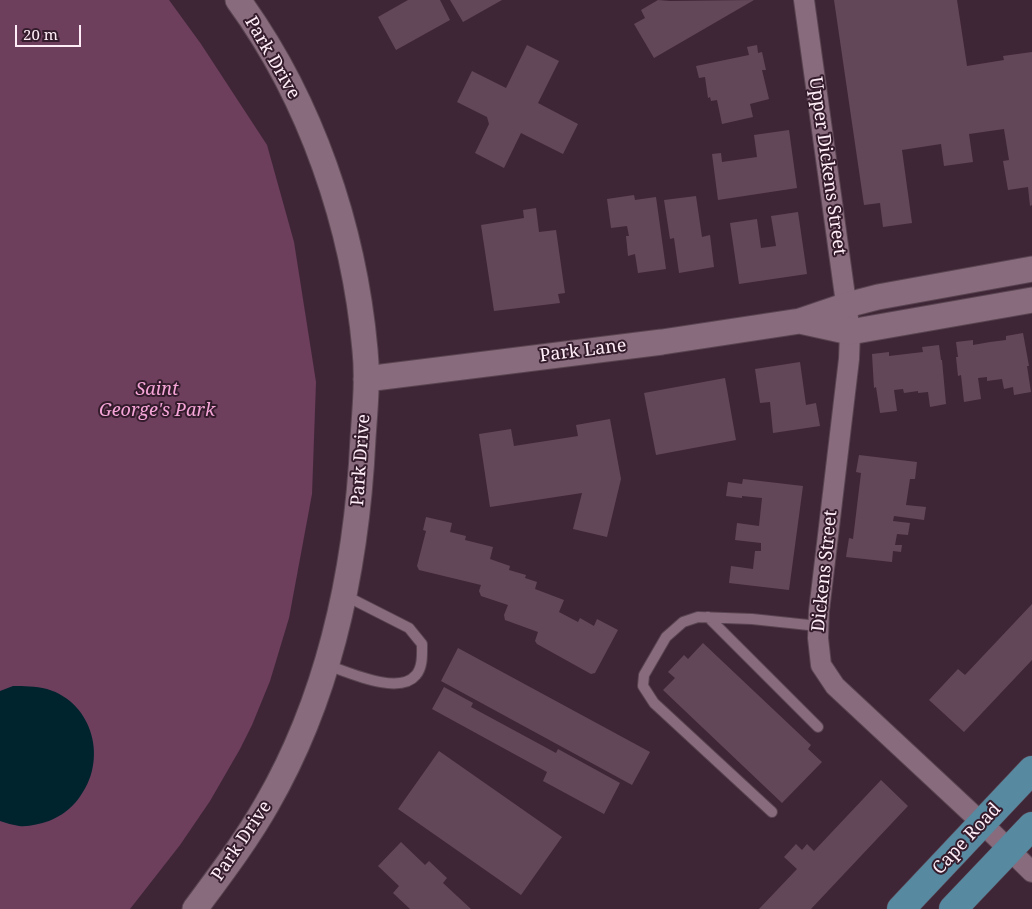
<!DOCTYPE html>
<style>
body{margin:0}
#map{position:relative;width:1032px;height:909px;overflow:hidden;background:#3f2636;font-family:"Noto Serif",serif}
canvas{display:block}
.scale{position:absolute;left:15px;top:25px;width:66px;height:22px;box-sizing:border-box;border:2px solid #feedf7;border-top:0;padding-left:6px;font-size:15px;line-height:18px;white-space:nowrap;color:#feedf7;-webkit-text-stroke:4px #341c2c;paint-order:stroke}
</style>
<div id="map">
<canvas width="1032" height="909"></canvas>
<div class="scale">20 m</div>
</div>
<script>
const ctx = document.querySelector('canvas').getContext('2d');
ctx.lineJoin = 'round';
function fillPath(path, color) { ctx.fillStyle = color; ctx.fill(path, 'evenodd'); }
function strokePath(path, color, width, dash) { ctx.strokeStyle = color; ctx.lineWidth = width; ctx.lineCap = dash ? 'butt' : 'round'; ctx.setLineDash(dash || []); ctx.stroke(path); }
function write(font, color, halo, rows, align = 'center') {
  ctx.font = font + ' "Noto Serif",serif'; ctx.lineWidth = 4; ctx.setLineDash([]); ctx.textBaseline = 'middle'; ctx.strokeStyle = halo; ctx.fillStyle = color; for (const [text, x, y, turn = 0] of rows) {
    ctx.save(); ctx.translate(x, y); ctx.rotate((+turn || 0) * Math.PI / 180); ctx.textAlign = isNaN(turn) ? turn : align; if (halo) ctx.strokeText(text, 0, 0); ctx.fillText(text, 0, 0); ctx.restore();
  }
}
const green = new Path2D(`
 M0,0h169l32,44 66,101 27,97 22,140 -4,112 -23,124 -19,63 -18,44 -12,24 -30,52 -30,44 -50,64h-130z`);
const water = new Path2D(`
 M13,686c11,0 22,0 34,3 47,14 61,72 32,109 -8,11 -18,18 -30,23 -10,3 -20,6 -30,5 -6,-1 -13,-3 -19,-5v-130z`);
const building = new Path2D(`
 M408,0h32l10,20 -54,30 -18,-33z
 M450,0h52l-39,22z
 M658,0l12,1 84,-1 -100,58 -20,-34 11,-6 -4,-8z
 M834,0h123l10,66 37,-6 -1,-4 29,-4v153l-2,1 -2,-19 -20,3 -5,-29 6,-1 -5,-31 -35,5 4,28 -29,4 -3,-22 -39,6 10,73 -29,4 -3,-24 -16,2z
 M527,45l32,16 -21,42 40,21 -15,30 -42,-21 -17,35 -29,-15 14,-29 -2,-7 -30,-15 15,-31 34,17z
 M757,45l1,8 4,-1 4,18h-4l7,29 -19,5 3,13 -31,7 -5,-24 -6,1 -1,-4 -2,1 -3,-21 -6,1 -3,-12 53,-11 -2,-8z
 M789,130l8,58 -79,12 -6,-46 9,-1 1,9 35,-5 -3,-22z
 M634,195l1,5 21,-3 10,72 -28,4 -3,-19 -7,2 -2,-20h3l-2,-10 -16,2 -4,-29z
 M696,196l6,41 8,-2 4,32 -35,6 -5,-35 -4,1 -6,-39z
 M536,208l3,24 17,-2 9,63 -7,1 2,9 -66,8 -13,-86 43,-7 -1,-8z
 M798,212l9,62 -68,10 -9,-61 27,-4 4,29 15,-2 -5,-30z
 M1023,333l6,33h-2l4,26 -17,3 -1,-8 -9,2 -2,-10 -15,2v-4l-9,1 3,21 -17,3 -3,-27 -3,1 -2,-19h2l-2,-15 17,-2v5l17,-3 16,-2v-4z
 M939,345l2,15h1l4,44 -16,3 -2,-15 -10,1v-2l-14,2 -1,-4 -9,1 3,21 -17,2 -4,-26 -2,1 -2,-34 17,-2v4l34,-4 -1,-5z
 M800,362l6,43 10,-2 4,23 -47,7 -3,-31 -10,1 -5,-34z
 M725,378l11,62 -80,15 -12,-62z
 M610,419l11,60 -14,58 -34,-8 9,-36 -92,14 -11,-73 32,-5 3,17 64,-10 -2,-11z
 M859,455l58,7 -2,17h-5l-4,26 20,2 -2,13 -30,-4 -1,5 17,2 -2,12 -11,-1 -2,11h7l-1,7 -8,-1 -1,11 -46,-5 3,-19 4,1 8,-66 -5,-1z
 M743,479l60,7 -14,104 -60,-7 2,-17 22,3 2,-18h6v-8l-26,-3 2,-17 22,3 3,-28 -20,-2v2l-16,-2 2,-14 14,2z
 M426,517l26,6 -2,9 16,4 -1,4 28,7 -3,12 20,7 -1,4 17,5 -1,3 12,4 -2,7 29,11 -5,12 19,10 2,-4 14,8 3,-7 21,11 -23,43 -4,1 -54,-30 -2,-3 3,-9 -33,-12 -1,-5 4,-10 -27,-9 -2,-5 2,-6 -62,-15 -2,-4 9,-35 -3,-1z
 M1032,604v56l-68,72 -35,-32 29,-31 7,6z
 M703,643l108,102 -3,4 14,13 -40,41 -119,-113 12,-12 -7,-6 16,-17 4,4z
 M458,648l192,104 -18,33 -191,-104z
 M444,687l29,16 -2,4 85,46 2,-4 62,34 -16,31 -61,-33 4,-9 -115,-63z
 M439,751l123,86 -41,58 -123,-86z
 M881,780l27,26 -97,103h-52l38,-40 -13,-12 12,-13 6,6 5,-6 7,7z
 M401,842l24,23 4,-4 18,17 -4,5 28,26h-61l-17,-16 6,-7 -21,-20z`);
const service = new Path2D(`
 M708,617l110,110
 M327,665c21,7 72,31 89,10 7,-8 6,-21 6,-31l-13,-16 -65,-33
 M772,812l-118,-109 -11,-17 1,-11 22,-38 17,-15 15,-5 54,2 66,7`);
const minor = new Path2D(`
 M804,0l46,332 -1,27 -30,252 -1,27 3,27 14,21 147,137 50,49`);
const tertiary = new Path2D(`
 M800,321l50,11 182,-32
 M366,379l296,-37 138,-21 47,-16 31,-8 154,-28
 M195,909c25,-34 51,-68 72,-105 64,-111 90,-239 96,-366 2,-29 5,-59 2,-88 -11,-123 -54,-250 -127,-350`);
const primary = new Path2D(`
 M901,909l131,-139
 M953,909l79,-83`);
const streetNames = [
 ["Park Drive",272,58,60],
 ["Upper Dickens Street",827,166,82],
 ["Park Lane",583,351,-7],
 ["Park Drive",361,460,-86],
 ["Dickens Street",825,571,-84],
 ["Cape Road",967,839,-47],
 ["Park Drive",242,841,-56]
];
const parkNames = [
 ["Saint",157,390],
 ["George's Park",157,411]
];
fillPath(green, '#6d3f5d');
fillPath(water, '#00242e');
fillPath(building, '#624758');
strokePath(service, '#594451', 12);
strokePath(minor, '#594451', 22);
strokePath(tertiary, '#594451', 27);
strokePath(primary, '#594451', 29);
strokePath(service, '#886b7c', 10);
strokePath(minor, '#886b7c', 20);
strokePath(tertiary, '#886b7c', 25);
strokePath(primary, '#5789a1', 28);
write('18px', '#feedf7', '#341c2c', streetNames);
write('italic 18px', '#f7a6d9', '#341c2c', parkNames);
</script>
